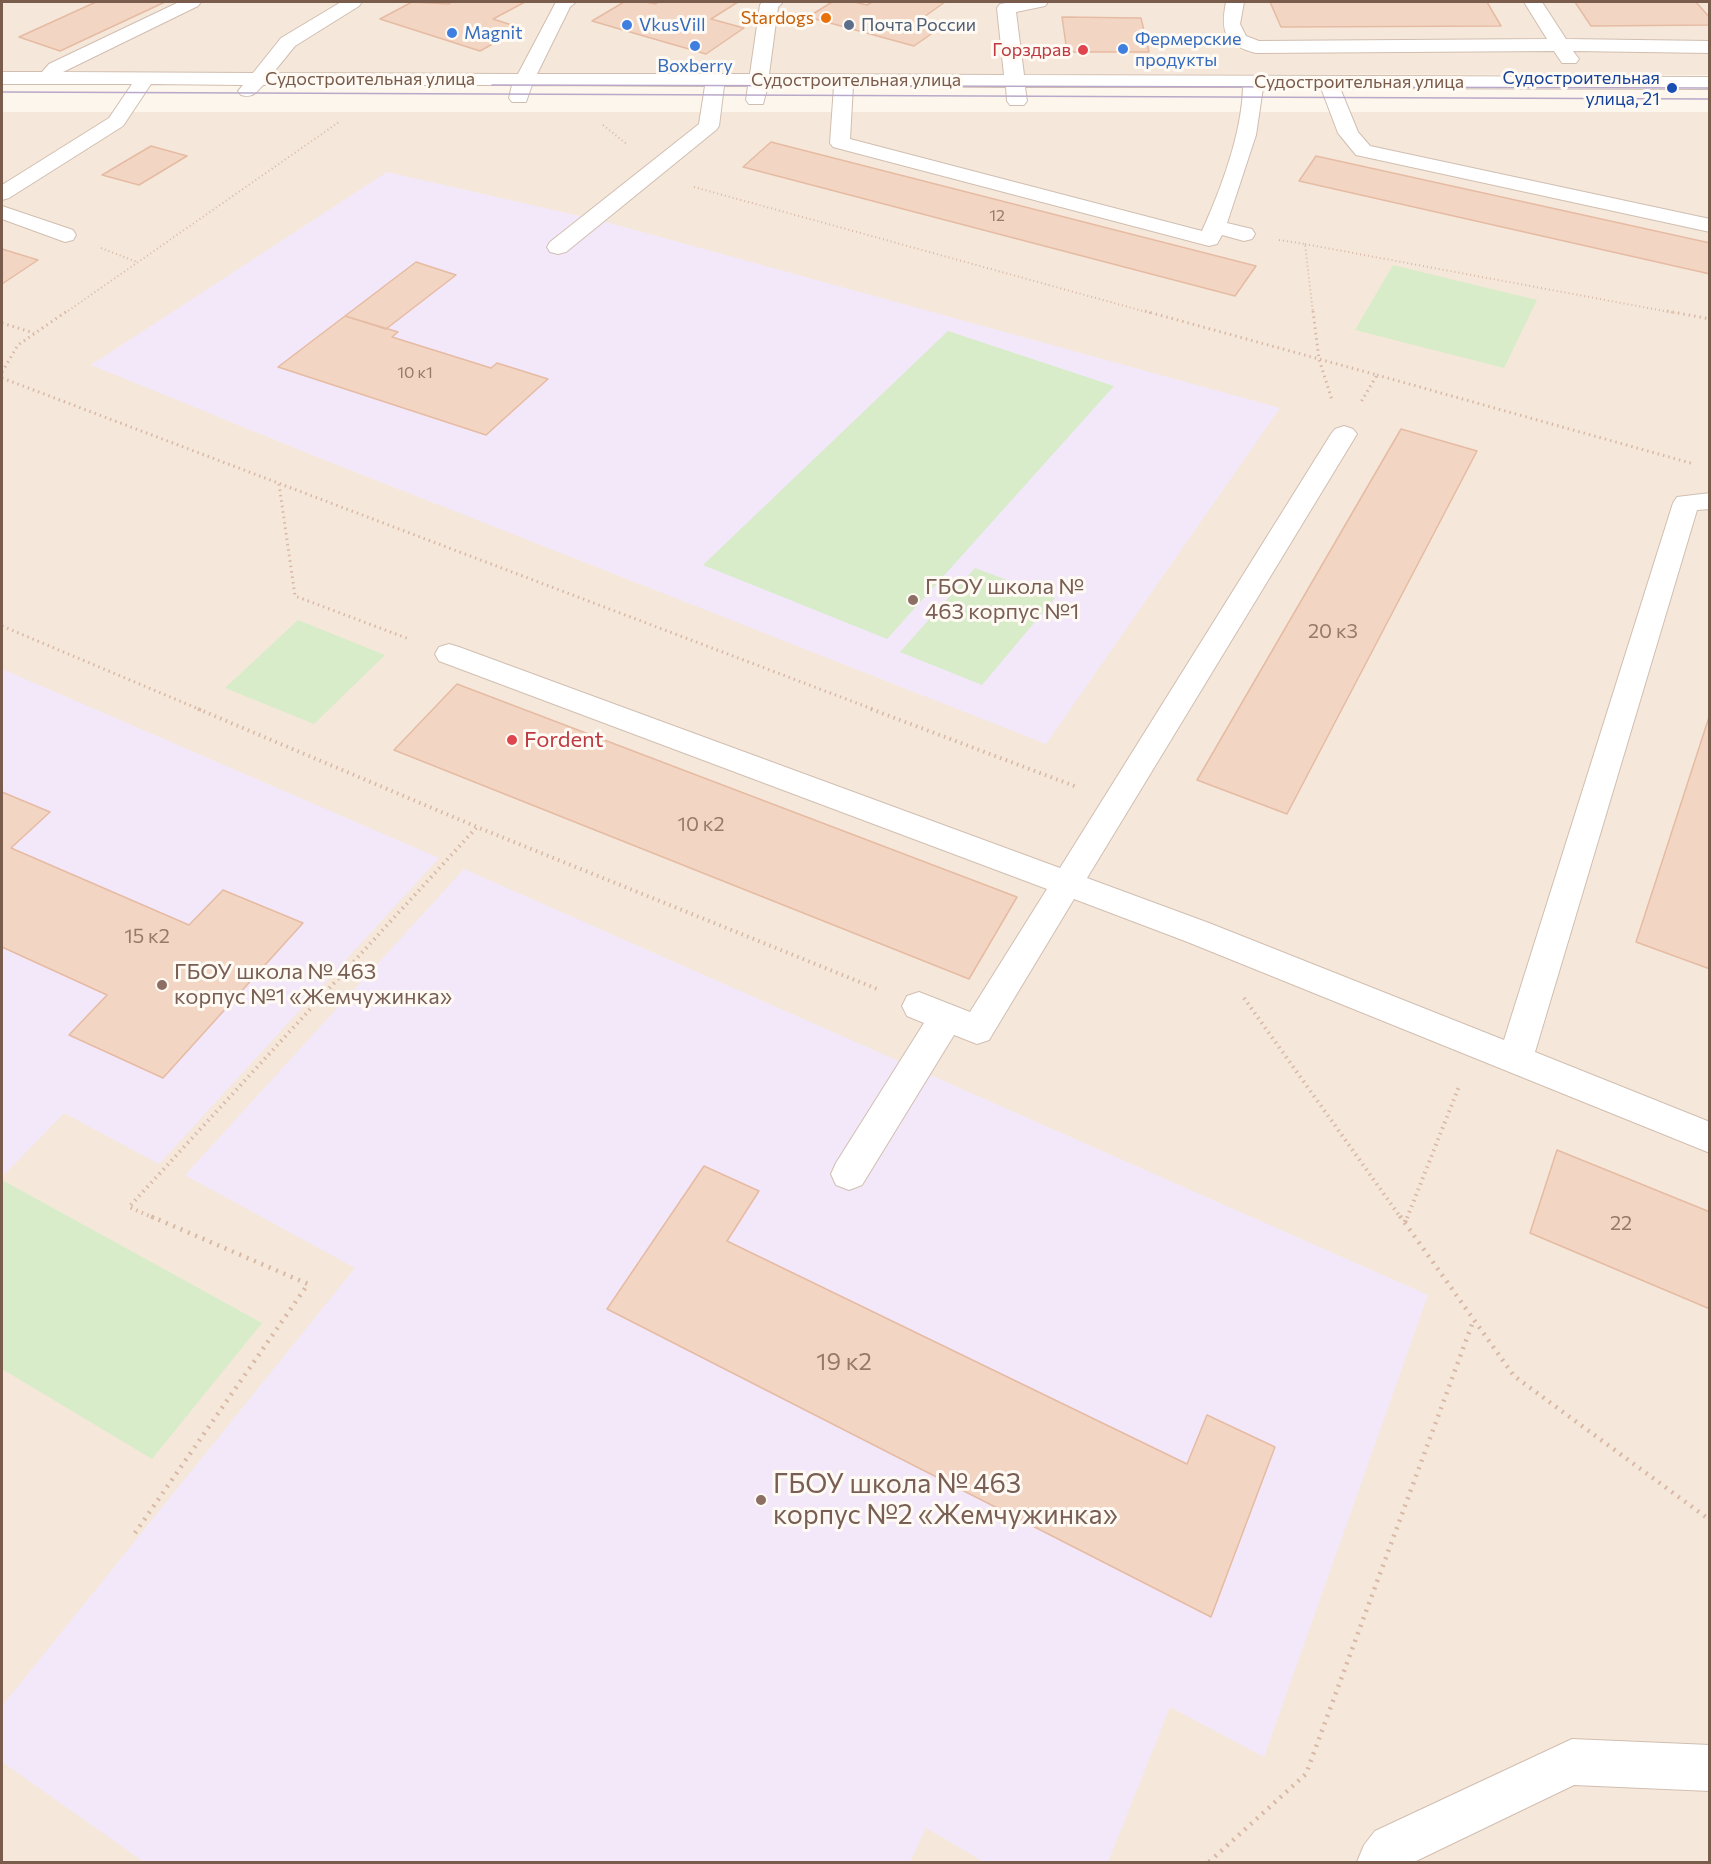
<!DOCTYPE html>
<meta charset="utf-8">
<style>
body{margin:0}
#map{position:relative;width:1711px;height:1864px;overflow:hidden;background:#fdf6ec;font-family:Commissioner,sans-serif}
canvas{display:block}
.frame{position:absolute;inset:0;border:3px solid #7a5c4d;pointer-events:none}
</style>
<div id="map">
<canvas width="1711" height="1864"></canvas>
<div class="frame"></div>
</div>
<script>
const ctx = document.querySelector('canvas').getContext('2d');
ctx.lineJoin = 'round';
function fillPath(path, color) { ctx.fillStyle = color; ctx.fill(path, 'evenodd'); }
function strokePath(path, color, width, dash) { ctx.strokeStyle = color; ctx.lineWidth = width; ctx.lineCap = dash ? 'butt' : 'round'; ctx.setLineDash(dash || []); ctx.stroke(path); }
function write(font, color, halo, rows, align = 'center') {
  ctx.font = font + ' Commissioner,sans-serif'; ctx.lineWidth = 6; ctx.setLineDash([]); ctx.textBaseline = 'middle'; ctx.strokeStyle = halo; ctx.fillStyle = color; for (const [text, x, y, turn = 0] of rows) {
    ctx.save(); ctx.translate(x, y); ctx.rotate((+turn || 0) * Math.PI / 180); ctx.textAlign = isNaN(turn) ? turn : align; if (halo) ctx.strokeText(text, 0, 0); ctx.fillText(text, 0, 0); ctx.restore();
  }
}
const residential = new Path2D(`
 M2,2h1708l-1,73 -1707,-2z
 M2,112h1707v1750h-1707z`);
const education = new Path2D(`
 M387,172l219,50 674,186 -234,336 -734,-289 -221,-90z
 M2,669l437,189 -280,306 -95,-51 -62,64z
 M464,869l964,426 -164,462 -94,-50 -62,155h-124l-58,-34 -16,34h-766l-142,-100v-56l353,-438 -170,-93z`);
const green = new Path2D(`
 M1393,265l144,35 -33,68 -149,-38z
 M948,331l166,55 -227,253 -184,-74z
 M975,568l80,30 -73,87 -82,-33z
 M298,620l87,35 -71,69 -89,-36z
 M4,1181l258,142 -110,136 -150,-90v-186z`);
const building = new Path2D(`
 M96,2h69l-105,49 -41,-14z
 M412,2l37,2 3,-2h73l-32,17 28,9 -41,23 -100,-32z
 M624,2h22l9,2 4,-2h79l-27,17 33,9 -38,26 -114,-33z
 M832,2h22l13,3 5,-3h73l-24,17 23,6 -30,21 -106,-29z
 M1270,2h217l14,24 -220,1z
 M1575,2h121l14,16v7l-119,1z
 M1062,17l79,1 8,34h-82z
 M771,142l485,124 -21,30 -492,-129z
 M151,146l36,10 -48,29 -37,-10z
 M1316,156l394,87v31l-411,-93z
 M2,249l36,11 -36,24z
 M416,262l40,13 -70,54 -41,-13z
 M345,316l53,16 -6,5 99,31 6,-5 51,16 -62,56 -208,-68z
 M1401,429l76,22 -190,363 -90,-34z
 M457,684l560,213 -48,82 -575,-229z
 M1710,714v255l-74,-27z
 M2,792l48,20 -39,36 178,77 34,-35 80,33 -140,155 -94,-43 38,-40 -105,-48z
 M1557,1150l153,62v97l-180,-76z
 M704,1166l55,25 -32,50 460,223 20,-49 68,32 -64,170 -604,-308z`);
const pathFar3 = new Path2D(`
 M603,125l25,20
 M694,187l456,126
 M1279,240l26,4 8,69
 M1305,244l370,69
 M101,248l36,14
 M65,313l274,-191`);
const pathFar2 = new Path2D(`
 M1145,311l232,64 -16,27
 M1313,311l6,48 13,41
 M1667,311l43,8
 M2,323l32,10
 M2,372l16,-27 49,-34
 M1377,375l317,89
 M2,378l873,332
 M279,484l16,112 114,43
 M2,626l199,84`);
const pathFar1 = new Path2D(`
 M198,709l279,118
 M871,709l206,78
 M1244,998l157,220
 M154,1218l-25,-11 348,-380 400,162
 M1407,1218l53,-134`);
const path = new Path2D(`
 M1400,1216l114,160 196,144
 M1405,1222l2,-6
 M135,1533l173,-249 -158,-68
 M1209,1862l97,-88 168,-455`);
const minor = new Path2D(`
 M179,2h22l-3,4 -135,66 190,1 28,-35 60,-36h21l-3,4 -64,40 -22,27 245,1 38,-72h20l-6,5 -33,67h213l10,-69 2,-3h21l-5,5 -9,67 235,1 -7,-67 3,-4 12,-2h36l-3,4 -29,6 8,63 686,2v12l-370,-1 18,44 12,14 340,73v13l-354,-77 -18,-22 -17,-45h-58l-7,47 -29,88 25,6 3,5 -3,5 -8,2 -22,-6 -5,9 -8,2 -376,-99 -3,-4 4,-57h-66l-5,18h-14l-3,-4 2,-14h-24l-5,40 -3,4 -150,122 -8,2 -8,-2 -3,-5 3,-5 149,-118 6,-38 -173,-1 -6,17h-14l-3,-4 3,-13h-249c-7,8 -10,13 -22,10l-3,-4 5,-6 -92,-1 -28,42 -114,72 -7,2v-15l107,-67 23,-34h-130v-12h40l7,-8zM853,86l153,1 1,14 3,4h14l3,-4 -2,-14h218c-1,46 -22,102 -41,144l-352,-92z
 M1226,2h18l-4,22 6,12 13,5 288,-2 -23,-37h18l24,37 144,2v12l-137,-2 6,8 -3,4h-14l-8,-12 -298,2c-31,-8 -36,-21 -30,-51z
 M2,206l71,24 3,5 -3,5 -8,2 -63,-23z
 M1344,426l9,3 4,5 -270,444 122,45 295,117 169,-537 4,-6 33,-4v16l-13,1 -162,542 175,70v31l-525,-212 -111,-42 -85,141 -12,4 -23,-9 -92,150 -13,5 -13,-5 -5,-11 5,-11 88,-140 -17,-7 -5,-10 5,-10 12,-4 51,20 77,-123 -608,-228 -4,-7 4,-7 10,-3 10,3 601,221 271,-434 4,-5z
 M1572,1739l138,6v46l-136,-6 -160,77h-57l7,-17 11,-14z`);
const tram = new Path2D(`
 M492,85l1218,3
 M2,92l1708,7`);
const markers = [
 [826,18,6,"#e8710a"],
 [627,25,6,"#3f7fe0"],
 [849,25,6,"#5c6f8a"],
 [452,33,6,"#3f7fe0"],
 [695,46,6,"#3f7fe0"],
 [1123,49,6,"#3f7fe0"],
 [1083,50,6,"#e0444e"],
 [1672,88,6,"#1a4fb4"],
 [913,600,6,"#8d6e63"],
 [512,740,6,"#e0444e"],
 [162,985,6,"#8d6e63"],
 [761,1500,6,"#8d6e63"]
];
const farNumbernames = [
 ["12",997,216],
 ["10 к1",415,373]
];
const farFoodnames = [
 ["Stardogs",814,18]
];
const farShopnames = [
 ["VkusVill",639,25],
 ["Magnit",464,33],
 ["Фермерские",1135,39],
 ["продукты",1135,60],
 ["Boxberry",695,66,"center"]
];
const farServicenames = [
 ["Почта России",861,25]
];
const farHealthnames = [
 ["Горздрав",1071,50]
];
const farTransitnames = [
 ["Судостроительная",1660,78],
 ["улица, 21",1660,99]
];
const farStreetnames = [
 ["Судостроительная улица",370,79],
 ["Судостроительная улица",856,80],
 ["Судостроительная улица",1359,82]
];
const numberNames = [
 ["20 к3",1333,631],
 ["10 к2",701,824],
 ["15 к2",147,936],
 ["22",1621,1223]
];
const educationNames = [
 ["ГБОУ школа №",925,587],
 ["463 корпус №1",925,612],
 ["ГБОУ школа № 463",174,972],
 ["корпус №1 «Жемчужинка»",174,997]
];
const healthNames = [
 ["Fordent",524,740]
];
const nearNumbernames = [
 ["19 к2",844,1362]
];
const nearEducationnames = [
 ["ГБОУ школа № 463",773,1484],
 ["корпус №2 «Жемчужинка»",773,1515]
];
fillPath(residential, '#f5e8da');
fillPath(education, '#f3e8fa');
fillPath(green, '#d8ecc9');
fillPath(building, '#f3d5c3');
strokePath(building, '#e6bba3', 1.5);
strokePath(minor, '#d1beb0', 2);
strokePath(pathFar3, '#d9b8a5', 2, [1, 3]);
strokePath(pathFar2, '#d9b8a5', 3, [1.5, 4]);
strokePath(pathFar1, '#d9b8a5', 4, [1.5, 4.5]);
strokePath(path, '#d9b8a5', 4.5, [2, 6]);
fillPath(minor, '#fff');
strokePath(tram, '#b9a8c9', 1.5);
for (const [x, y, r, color] of markers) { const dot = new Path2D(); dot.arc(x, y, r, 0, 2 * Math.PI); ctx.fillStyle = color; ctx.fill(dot); strokePath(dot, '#fffaf3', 2); }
write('16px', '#987a6a', null, farNumbernames);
write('18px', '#c56008', '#fffaf3', farFoodnames, 'right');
write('18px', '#366cbe', '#fffaf3', farShopnames, 'left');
write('18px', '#4e5e75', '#fffaf3', farServicenames, 'left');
write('18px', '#be3a42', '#fffaf3', farHealthnames, 'right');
write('18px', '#164399', '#fffaf3', farTransitnames, 'right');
write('18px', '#7a5c4d', '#fffaf3', farStreetnames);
write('20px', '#987a6a', null, numberNames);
write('22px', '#785e54', '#fffaf3', educationNames, 'left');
write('22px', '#be3a42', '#fffaf3', healthNames, 'left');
write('24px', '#987a6a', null, nearNumbernames);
write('27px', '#785e54', '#fffaf3', nearEducationnames, 'left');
</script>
